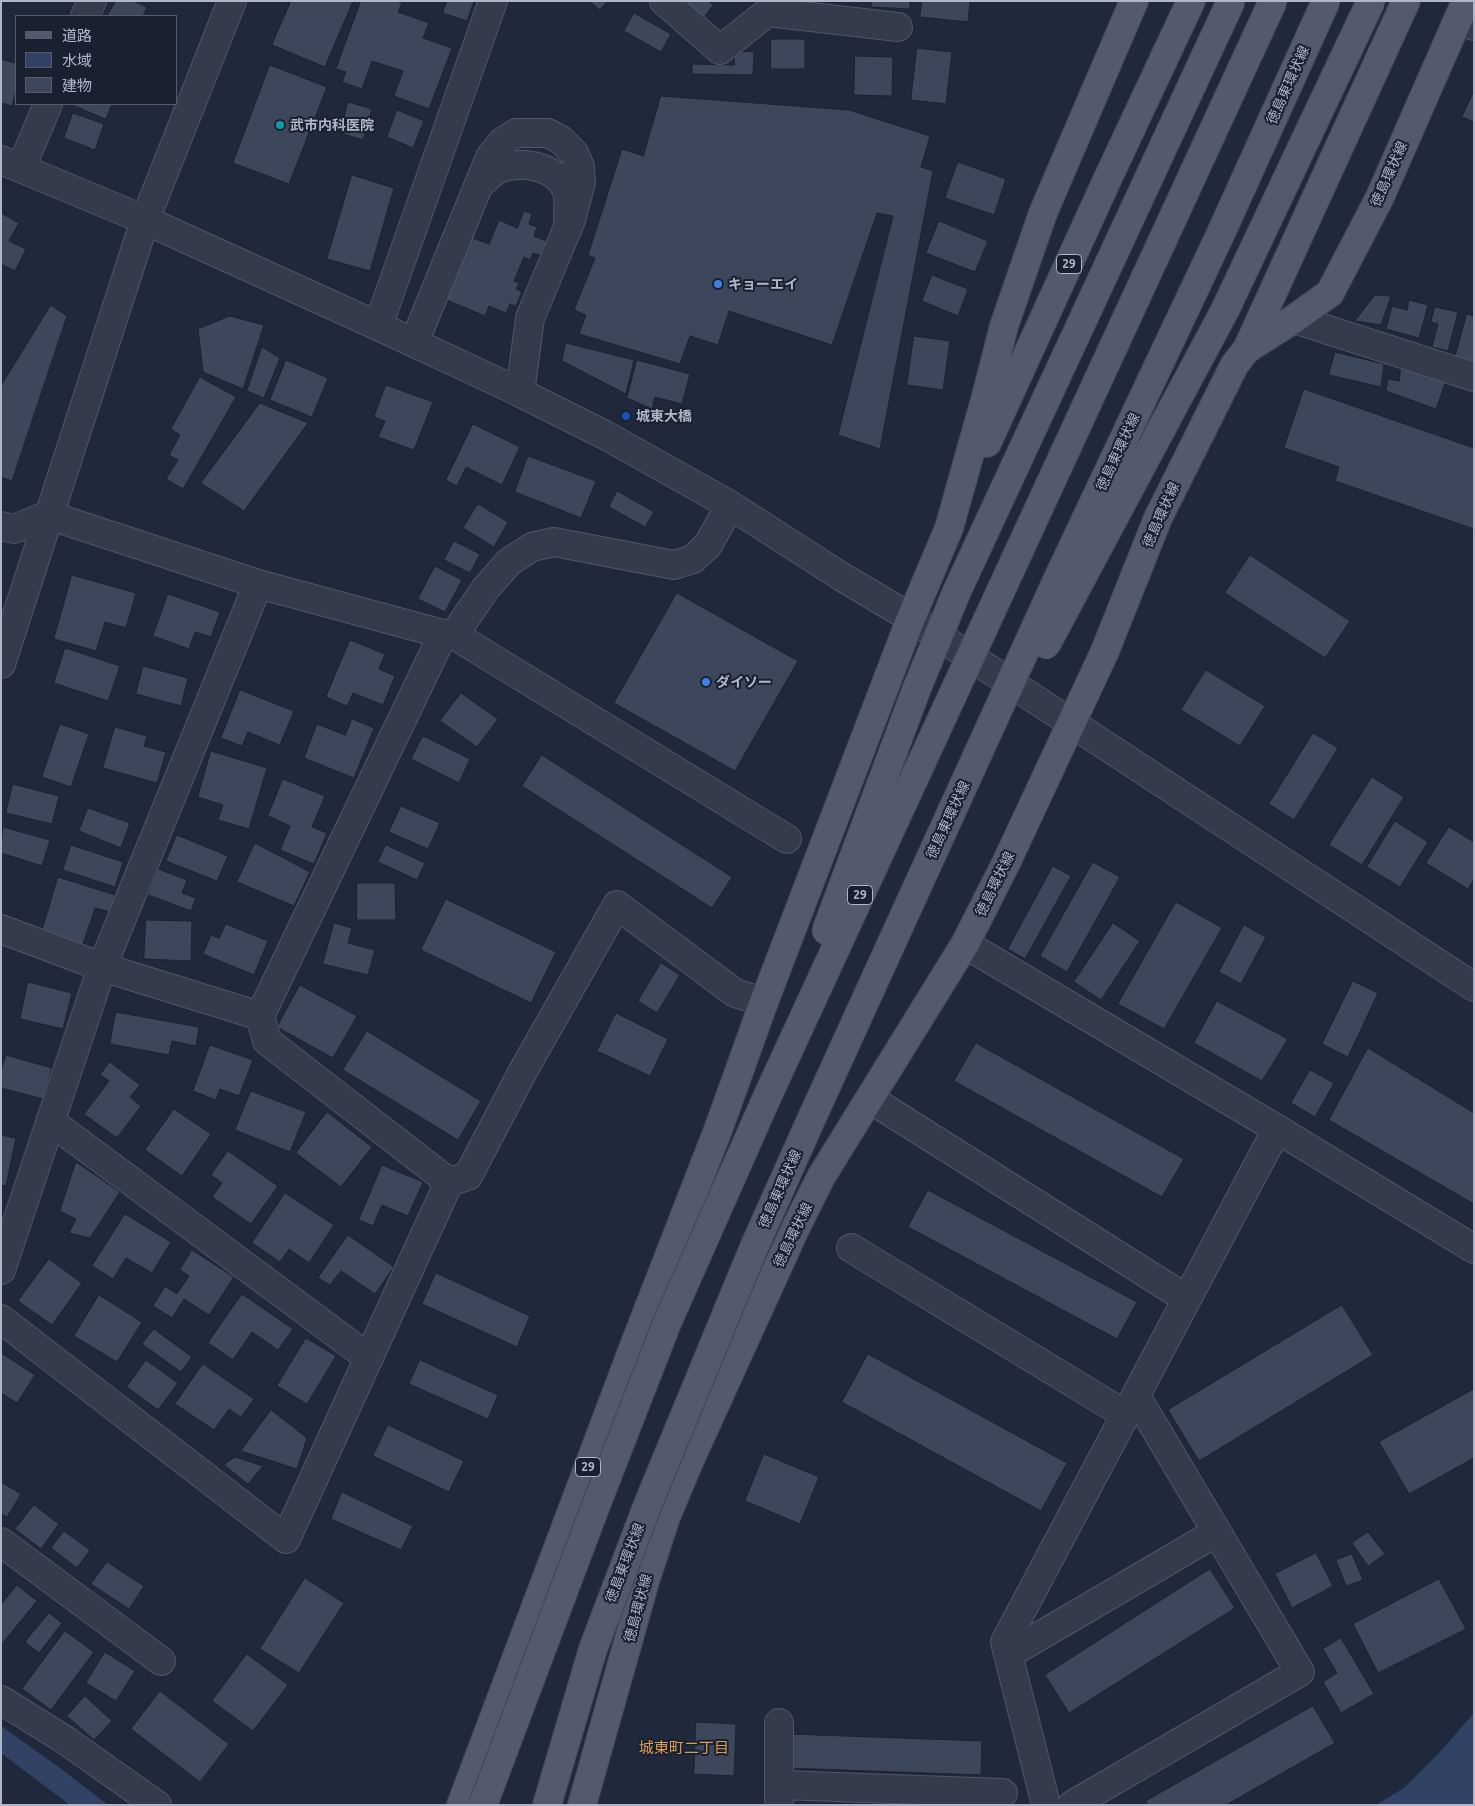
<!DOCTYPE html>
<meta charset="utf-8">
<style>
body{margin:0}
#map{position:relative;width:1475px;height:1806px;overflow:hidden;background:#20293c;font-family:Ubuntu,"Noto Sans JP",sans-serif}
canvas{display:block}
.frame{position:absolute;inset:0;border:2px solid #afb6c8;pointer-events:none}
.legend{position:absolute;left:15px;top:15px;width:162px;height:90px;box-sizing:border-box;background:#192130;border:1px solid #555d6d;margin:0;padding:6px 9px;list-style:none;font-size:15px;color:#afb6c8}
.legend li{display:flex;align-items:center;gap:10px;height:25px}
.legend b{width:25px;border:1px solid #555d6d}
</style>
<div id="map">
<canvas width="1475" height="1806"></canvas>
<div class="frame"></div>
<ul class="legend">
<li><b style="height:6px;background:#525a6c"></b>道路</li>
<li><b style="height:14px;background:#324265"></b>水域</li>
<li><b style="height:14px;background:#3c475b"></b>建物</li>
</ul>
</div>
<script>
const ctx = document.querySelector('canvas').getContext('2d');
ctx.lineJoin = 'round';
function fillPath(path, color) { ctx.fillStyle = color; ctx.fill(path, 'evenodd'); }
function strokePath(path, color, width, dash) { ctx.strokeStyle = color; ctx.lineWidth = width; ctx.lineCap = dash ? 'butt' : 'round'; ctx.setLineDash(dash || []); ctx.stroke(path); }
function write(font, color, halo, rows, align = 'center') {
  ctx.font = font + ' Ubuntu,"Noto Sans JP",sans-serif'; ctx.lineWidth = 4; ctx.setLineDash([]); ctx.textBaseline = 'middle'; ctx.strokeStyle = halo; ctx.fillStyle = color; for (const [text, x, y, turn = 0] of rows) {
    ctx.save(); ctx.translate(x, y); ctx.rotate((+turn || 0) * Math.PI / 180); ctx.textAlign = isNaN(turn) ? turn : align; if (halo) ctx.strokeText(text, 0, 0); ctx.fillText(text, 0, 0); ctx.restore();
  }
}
const water = new Path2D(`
 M1474,1713v92h-98l28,-17 34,-34z
 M1,1726l59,42 48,37h-38l-69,-52z`);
const building = new Path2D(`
 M116,1h17l14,6 -4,9h-36z
 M291,1h62l-28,66 -53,-22z
 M361,1h36l5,2 -4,9 31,11 -6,15 29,10 -23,61 -35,-13 9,-25 -31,-10 -10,28 -20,-7 4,-10 -10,-3z
 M447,1h27l-7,20 -24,-8z
 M590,1h17l-7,9z
 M680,1h28l5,4 -10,14z
 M872,1h38v8l-39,-2z
 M922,1h48l-2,21 -48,-5z
 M634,13l37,21 -10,18 -37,-21z
 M771,39h34v30h-34z
 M917,48l35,4 -6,52 -35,-4z
 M735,51l19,1 -1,23 -61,-1v-10l42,1z
 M855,56l38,1 -1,39 -38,-1z
 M1,59l15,4v28l-4,15 -11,-3z
 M270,65l57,22 -38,97 -56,-21z
 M1474,91v31l-12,-5z
 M661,96l188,14 81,26 -9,31 12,4 -53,278 -42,-14 55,-219 -16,-3 -45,132 -103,-34 -11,34 -28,-9 -10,28 -101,-30 7,-19 -12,-5 21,-52 -7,-3 34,-106 21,7z
 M348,102l24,7 -9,31 -23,-7z
 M70,104h42l-6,15z
 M397,110l27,11 -11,27 -26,-11z
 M73,113l31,11 -9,26 -31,-12z
 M958,162l48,17 -12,36 -49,-17z
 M352,175l42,13 -24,83 -43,-12z
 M524,211l8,3 -3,10 8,3 -3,9 15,6 -6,14 -10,-3 -3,7 -6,-3 -10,24 5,2 -3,6 6,3 -6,14 -6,-2 -4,9 -17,-7 -4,10 -41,-17 26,-62 19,7 10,-24 18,8z
 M1,213l18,10 -10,18 17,8 -11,22 -14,-7z
 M939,221l49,20 -13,31 -49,-19z
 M932,275l36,14 -10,27 -36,-15z
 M1375,295l16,1 -10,29 -26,-4z
 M1409,300l19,5 -9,33 -33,-9 6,-23 15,4z
 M51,305l16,11 -55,165 -11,-4v-91z
 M1435,307l23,5 -10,39 -16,-4 6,-23 -7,-2z
 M1467,314l7,2v46l-19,-5z
 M230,316l34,9 -21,64 -40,-17 -5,-43z
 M914,336l36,5 -7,49 -36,-5z
 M566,343l68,17 -8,34 -64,-33z
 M262,347l18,11 -16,40 -17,-7z
 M1335,352l49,12 -3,23 -52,-12z
 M286,360l42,18 -16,39 -42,-17z
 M637,360l53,14 -8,30 -27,-7 -3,12 -25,-11z
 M1401,366l45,15 -10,28 -50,-18 2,-12 11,2z
 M200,377l36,20 -53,92 -17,-10 12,-19 -9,-5 11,-20 -9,-6z
 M386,385l47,17 -19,48 -36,-13 7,-16 -11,-4z
 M1304,389l170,59v81l-139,-48 4,-14 -55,-19z
 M260,403l48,20 -64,88 -43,-28z
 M473,424l47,23 -18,38 -36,-18 -9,19 -11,-6z
 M528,456l68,25 -15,37 -66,-26z
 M617,491l37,21 -9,15 -36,-20z
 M478,504l30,18 -14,25 -31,-19z
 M454,541l26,13 -10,19 -26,-13z
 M1250,555l100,66 -25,37 -100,-65z
 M435,566l27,14 -17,32 -27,-13z
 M72,575l64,18 -10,35 -21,-6 -9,29 -42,-12z
 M677,593l121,68 -63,110 -121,-68z
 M168,594l52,18 -9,25 -16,-5 -6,17 -36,-13z
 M350,640l35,14 -6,15 16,7 -12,29 -30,-12 -6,13 -21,-9z
 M65,648l55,18 -12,35 -54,-18z
 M143,666l45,12 -7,28 -45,-12z
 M1206,670l59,36 -25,40 -59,-36z
 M240,690l54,21 -14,34 -32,-13 -6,14 -21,-8z
 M461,693l37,26 -21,28 -37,-26z
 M352,719l22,9 -20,50 -50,-20 13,-34 28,11z
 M60,724l29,10 -18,53 -29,-10z
 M115,727l32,9 -3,10 22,6 -9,31 -54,-15z
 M1313,733l25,15 -44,72 -25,-16z
 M423,736l47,23 -11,24 -48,-24z
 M211,751l56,17 -18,61 -31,-9 5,-15 -25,-8z
 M542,755l190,122 -20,31 -190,-122z
 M1372,777l32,20 -42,68 -33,-20z
 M283,779l42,17 -13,31 15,6 -13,31 -34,-14 10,-24 -22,-10z
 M13,784l46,12 -7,28 -46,-11z
 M401,806l39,17 -12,26 -39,-17z
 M88,808l42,15 -9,25 -42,-17z
 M1395,821l33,21 -28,45 -33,-20z
 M3,827l47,13 -8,26 -41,-13z
 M1449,827l25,15v37l-6,10 -42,-26z
 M177,835l51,21 -11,25 -51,-20z
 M255,843l55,29 -16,34 -57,-24z
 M71,845l52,17 -8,25 -52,-17z
 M386,845l39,18 -8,17 -39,-18z
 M1093,862l27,15 -53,95 -27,-16z
 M1053,866l18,10 -46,83 -17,-10z
 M158,869l29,11 -5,13 14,5 -5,13 -43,-16z
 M58,877l57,18 -5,17 -15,-4 -14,42 -41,-12z
 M357,883h38l1,37h-39z
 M446,899l110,53 -25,51 -110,-53z
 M1176,902l46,26 -58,101 -46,-25z
 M146,920l46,1 -1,40 -47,-2z
 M334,923l18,5 -4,15 27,7 -7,25 -45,-11z
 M1113,923l27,18 -39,59 -27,-18z
 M226,924l42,17 -14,34 -51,-21 8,-19 8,3z
 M1244,925l22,12 -25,47 -22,-12z
 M661,963l19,12 -23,38 -19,-12z
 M1353,981l25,12 -30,64 -26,-13z
 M28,982l44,11 -9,36 -43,-10z
 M300,985l57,31 -24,42 -56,-31z
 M1217,1001l71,38 -26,42 -68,-38z
 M116,1012l83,15 -3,19 -24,-5 -3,14 -59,-11z
 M616,1013l52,26 -18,37 -53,-25z
 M367,1031l114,70 -23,39 -115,-70z
 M976,1043l208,116 -22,38 -208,-116z
 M210,1045l43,15 -14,36 -19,-7 -4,11 -23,-9z
 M1368,1048l106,65v91l-145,-84z
 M6,1055l46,13 -9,31 -42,-11v-17z
 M110,1062l30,23 -10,12 11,9 -24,32 -33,-24 25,-33 -9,-6z
 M1310,1070l24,13 -19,34 -24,-14z
 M251,1091l55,21 -16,40 -55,-22z
 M174,1109l37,25 -29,42 -37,-26z
 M327,1112l45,35 -31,40 -45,-34z
 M1,1135l15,3 -10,48 -5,-1z
 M228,1151l50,35 -27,38 -39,-27 10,-14 -11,-8z
 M76,1162l44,30 -30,46 -21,-5 7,-14 -16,-8z
 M382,1165l41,17 -15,34 -26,-11 -9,21 -14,-6z
 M928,1190l209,112 -20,37 -209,-112z
 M285,1193l49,32 -25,38 -20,-14 -9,13 -28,-19z
 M125,1214l46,28 -19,31 -26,-15 -13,21 -21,-13z
 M348,1235l46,32 -19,27 -34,-23 -11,14 -12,-7z
 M192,1250l42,27 -25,38 -25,-16 -12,19 -19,-12 12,-20 12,8 12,-18 -9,-6z
 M49,1259l33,24 -30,42 -34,-24z
 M436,1273l94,43 -13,31 -95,-43z
 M242,1294l51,35 -15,21 -26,-18 -19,28 -25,-17z
 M99,1295l43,27 -25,40 -43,-26z
 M1342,1305l31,50 -174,106 -31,-51z
 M154,1329l38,28 -11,15 -39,-28z
 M306,1338l30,18 -29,48 -30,-18z
 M1,1353l34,22 -18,28 -16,-10z
 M868,1354l199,109 -26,48 -199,-109z
 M146,1360l32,23 -20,27 -31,-23z
 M420,1360l78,35 -10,24 -79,-35z
 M203,1364l51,35 -13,18 -12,-8 -15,21 -39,-26z
 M1474,1389v69l-65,36 -30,-52z
 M271,1410l36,28 -10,31 -56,-18z
 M388,1425l76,36 -15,31 -76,-36z
 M764,1454l55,23 -19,47 -55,-23z
 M235,1457l28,9 -15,18 -24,-19z
 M1,1482l20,12 -14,23 -6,-3z
 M342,1492l71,34 -12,24 -70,-31z
 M34,1505l25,19 -18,25 -26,-20z
 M64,1531l26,19 -13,18 -26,-20z
 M1368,1532l17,22 -17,12 -16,-23z
 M1316,1553l17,33 -41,22 -17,-34z
 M1352,1554l11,26 -17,6 -10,-26z
 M107,1562l37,24 -15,23 -38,-25z
 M1210,1569l25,39 -166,105 -24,-38z
 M305,1578l39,25 -45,70 -39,-24z
 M1439,1579l27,50 -88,44 -25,-49z
 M17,1585l20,16 -36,44v-40z
 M49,1613l13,10 -23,30 -14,-11z
 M65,1631l29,21 -43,58 -29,-21z
 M1341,1638l33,56 -33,19 -18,-31 14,-9 -14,-24z
 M105,1652l30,19 -19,30 -30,-18z
 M247,1654l41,31 -35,46 -41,-30z
 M160,1691l69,53 -29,38 -69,-53z
 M85,1696l27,25 -18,19 -27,-24z
 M1313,1706l22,37 -109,62h-78l-2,-4z
 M696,1722l40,2 -2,52 -40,-2z
 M790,1734l192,7 -1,34 -193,-7z`);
const minor = new Path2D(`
 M664,1l56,49 48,-38 130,15
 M85,16l7,-15
 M1458,19l16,7
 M1,160l144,60 233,106 137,64 90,45 125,70 112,72 69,41 563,369
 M21,168l27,-64
 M478,186c6,-5 14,-14 21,-17 23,-10 62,-2 69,26 1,7 0,16 0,24
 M1294,319l180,58
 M378,326l115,-325
 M414,343l76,-186 12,-15 14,-9h32l13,7 13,13 6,14 1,15 -10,38 -41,98 -10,75
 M1,526l13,3 34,-14 210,69 185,50 11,1 32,-47 23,-26 23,-15 22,-5 120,23 19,-6 15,-14 22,-40
 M454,635l333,204
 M1,664l144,-444 87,-219
 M1,929l101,38 158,49 7,25 182,141 -163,357 -285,-220
 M965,944l312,185 197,120
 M260,1016l183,-382
 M870,1099l317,200
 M50,1121l319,237
 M449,1182l19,-6 55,-105 94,-166 118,88 29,9
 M851,1248l275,167
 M1,1270l101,-303 156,-383
 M1,1542l160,119
 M1009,1654l208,-122
 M1,1700l64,40 92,65
 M780,1785l223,8
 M779,1805v-82
 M1046,1805l-41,-163 272,-513
 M1072,1805l228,-133 -164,-276`);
const major = new Path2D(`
 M1247,349l159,-348
 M987,443l120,-263 84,-179
 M461,1805l173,-459 84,-216 46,-128 147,-384 38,-90 36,-128 19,-74 39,-113 91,-212
 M547,1805l46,-156
 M582,1805l64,-227 20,-61 23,-55 107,-235 25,-50 144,-233 42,-83 98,-210 53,-133 77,-154 12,-15 47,-30 36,-26 50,-96 86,-196`);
const majorBridge = new Path2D(`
 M1046,645l179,-335 146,-309
 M826,931l91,-243 40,-97 274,-590
 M593,1649l55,-145 107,-259 55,-123 249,-546 162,-343 105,-232
 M483,1805l110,-292 74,-190 101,-228 505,-1094`);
const markers = [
 [280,125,5,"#0f9aa8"],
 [718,284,5,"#3f7fe0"],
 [626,416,5,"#1a4fb4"],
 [706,682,5,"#3f7fe0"]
];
const shields = [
 [1069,264,25],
 [860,895,25],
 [588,1467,25]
];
const shieldNames = [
 ["29",1069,264],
 ["29",860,895],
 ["29",588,1467]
];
const streetNames = [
 ["徳島東環状線",1288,85,-66],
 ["徳島環状線",1389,174,-66],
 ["徳島東環状線",1118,452,-65],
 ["徳島環状線",1161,515,-66],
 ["徳島東環状線",948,820,-65],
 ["徳島環状線",995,884,-64],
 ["徳島東環状線",780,1189,-66],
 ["徳島環状線",793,1235,-64],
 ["徳島東環状線",625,1563,-69],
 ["徳島環状線",638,1608,-75]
];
const poiNames = [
 ["武市内科医院",290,125],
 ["キョーエイ",728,284],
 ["城東大橋",636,416],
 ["ダイソー",716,682]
];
const neighbourhoodNames = [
 ["城東町二丁目",684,1748]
];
fillPath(water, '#324265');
fillPath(building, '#3c475b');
strokePath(building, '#1b2333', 1);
strokePath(minor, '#4f5667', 30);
strokePath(major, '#3d4555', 30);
strokePath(minor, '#343c4c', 28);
strokePath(major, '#525a6c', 28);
strokePath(majorBridge, '#3d4555', 30, []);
strokePath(majorBridge, '#525a6c', 28);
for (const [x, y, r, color] of markers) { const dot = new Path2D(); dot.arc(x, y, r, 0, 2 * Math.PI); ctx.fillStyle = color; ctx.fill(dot); strokePath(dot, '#192130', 2); }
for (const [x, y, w] of shields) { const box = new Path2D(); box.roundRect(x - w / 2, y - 9.5, w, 19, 4); ctx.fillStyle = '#192130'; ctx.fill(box); strokePath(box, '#afb6c8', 1); }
write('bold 12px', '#afb6c8', null, shieldNames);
write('14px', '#afb6c8', '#192130', streetNames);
write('bold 14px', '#afb6c8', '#192130', poiNames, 'left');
write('15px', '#db9d57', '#192130', neighbourhoodNames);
</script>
